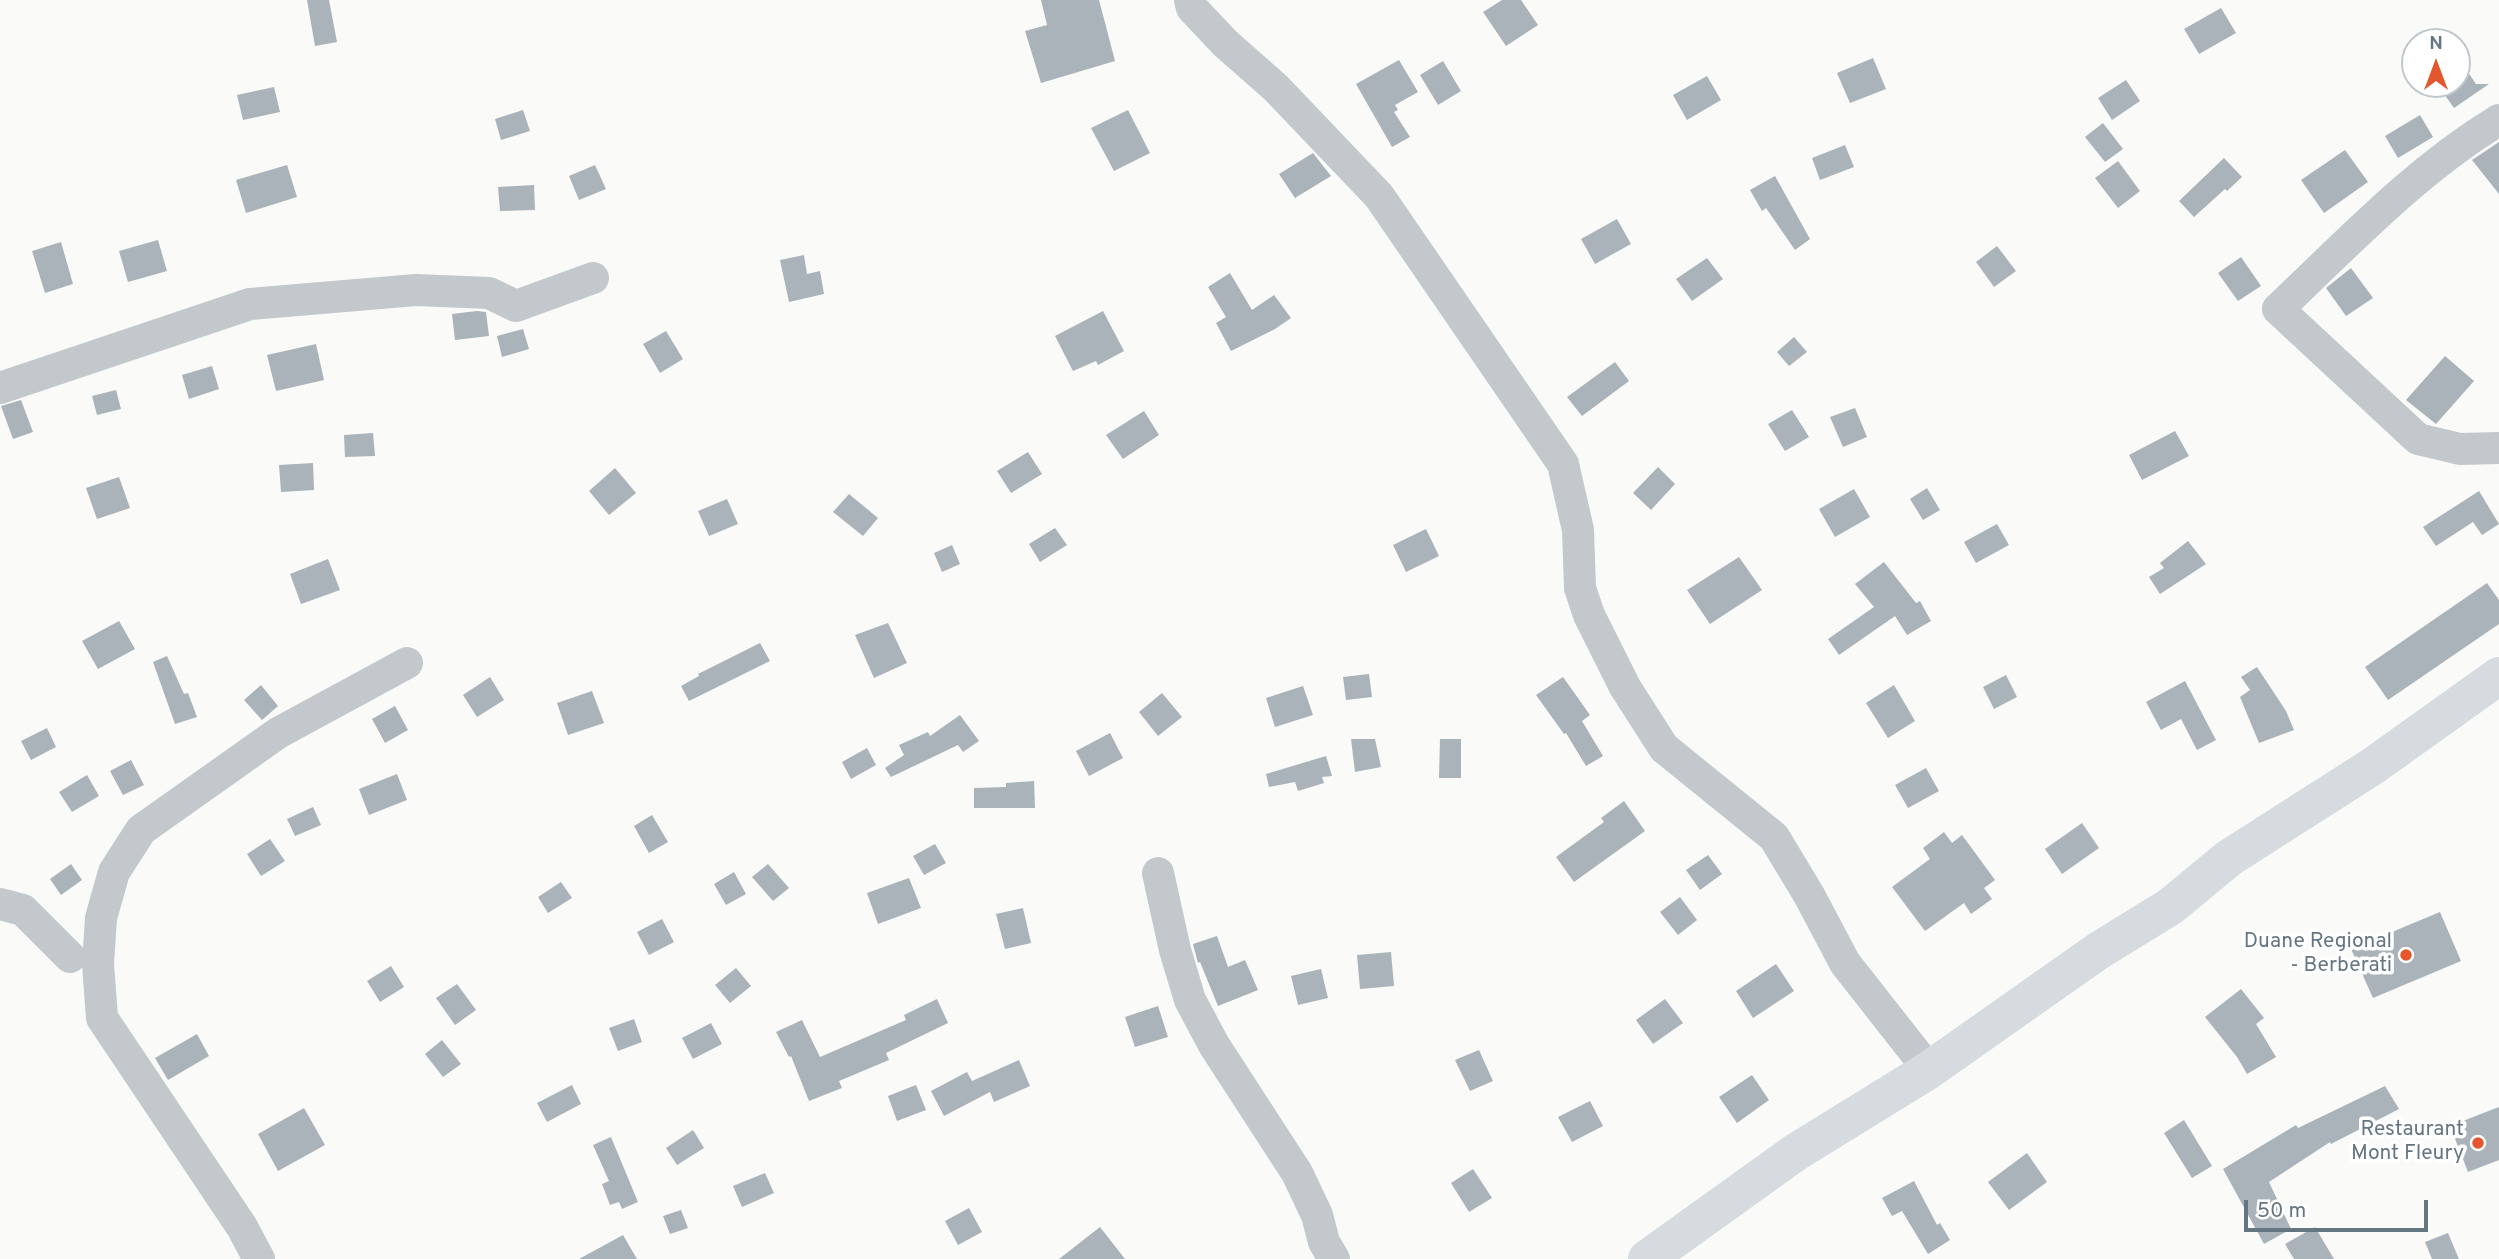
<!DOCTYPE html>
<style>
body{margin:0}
#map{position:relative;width:2499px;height:1259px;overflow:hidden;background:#fafaf8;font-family:Overpass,sans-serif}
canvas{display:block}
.north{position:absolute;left:2401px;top:28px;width:70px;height:70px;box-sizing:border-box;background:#fff;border:2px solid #c1c8cd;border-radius:50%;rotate:0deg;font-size:19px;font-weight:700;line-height:28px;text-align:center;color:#657683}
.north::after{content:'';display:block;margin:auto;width:24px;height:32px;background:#e4572e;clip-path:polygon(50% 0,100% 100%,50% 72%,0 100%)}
.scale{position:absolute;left:2244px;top:1200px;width:184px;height:32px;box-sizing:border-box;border:4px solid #657683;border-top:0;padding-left:9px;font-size:21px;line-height:24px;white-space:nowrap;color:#657683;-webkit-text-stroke:5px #fff;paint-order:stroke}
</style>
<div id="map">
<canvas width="2499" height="1259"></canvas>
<div class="north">N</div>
<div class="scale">50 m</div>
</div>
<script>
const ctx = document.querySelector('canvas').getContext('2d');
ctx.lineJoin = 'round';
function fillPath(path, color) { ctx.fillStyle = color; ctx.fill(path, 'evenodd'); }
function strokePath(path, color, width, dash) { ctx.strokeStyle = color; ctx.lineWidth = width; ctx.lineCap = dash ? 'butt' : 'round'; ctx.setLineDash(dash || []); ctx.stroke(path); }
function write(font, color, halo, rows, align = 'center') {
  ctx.font = font + ' Overpass,sans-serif'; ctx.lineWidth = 7; ctx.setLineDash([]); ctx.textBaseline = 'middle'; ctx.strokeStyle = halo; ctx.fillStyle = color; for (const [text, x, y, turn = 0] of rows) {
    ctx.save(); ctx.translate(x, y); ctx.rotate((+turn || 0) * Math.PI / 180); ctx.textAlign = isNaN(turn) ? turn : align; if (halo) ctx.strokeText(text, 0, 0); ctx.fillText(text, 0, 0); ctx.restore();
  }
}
const building = new Path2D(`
 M307,0h22l8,42 -22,4z
 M1041,0h58l16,61 -74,22 -16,-52 22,-6z
 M1502,0h19l17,25 -32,21 -23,-34z
 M2221,8l15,25 -37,21 -15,-25z
 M2457,56l19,28h13l-35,24 -17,-24h20z
 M1873,58l13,31 -36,14 -13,-30z
 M1399,60l19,32 -23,13 3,5 -4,2 16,25 -18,10 -36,-63z
 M1443,61l18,30 -23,14 -18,-30z
 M1707,76l14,24 -34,20 -14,-25z
 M2126,80l14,21 -28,19 -14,-22z
 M274,87l6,25 -37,8 -6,-25z
 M523,110l7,21 -29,9 -6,-21z
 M1128,110l22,43 -36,18 -23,-43z
 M2420,115l13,22 -35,21 -13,-22z
 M2103,123l20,26 -18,13 -20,-25z
 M2499,142v52l-27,-34z
 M1845,145l9,22 -34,13 -8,-22z
 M2345,150l23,32 -44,31 -23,-33z
 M1313,153l18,23 -36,22 -16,-24z
 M2224,158l18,19 -15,14 -2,-2 -31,28 -15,-16z
 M2118,161l22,30 -22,17 -23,-30z
 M287,165l10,32 -51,16 -10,-33z
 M595,165l11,24 -27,11 -10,-24z
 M1775,176l35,63 -15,11 -29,-42 -4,3 -12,-21z
 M534,185l1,25 -35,1 -2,-24z
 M1617,219l14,25 -36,20 -14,-25z
 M158,240l9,31 -39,11 -9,-31z
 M61,242l12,42 -28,9 -13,-42z
 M1997,246l19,25 -22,16 -18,-25z
 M804,255l3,19 13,-3 4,23 -35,8 -9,-42z
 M2241,257l20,29 -23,15 -20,-28z
 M1707,258l16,21 -31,22 -16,-22z
 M2351,268l22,30 -27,18 -20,-28z
 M1230,273l22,37 22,-15 17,23 -16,11 -44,22 -15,-28 10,-6 -18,-30z
 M477,311l9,1 3,24 -34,4 -3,-26z
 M1103,311l21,40 -26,14 -2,-4 -23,10 -18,-35z
 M523,329l6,20 -27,8 -5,-21z
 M666,331l17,28 -23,14 -17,-29z
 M1794,337l13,15 -18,14 -12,-14z
 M316,344l8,36 -48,11 -9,-36z
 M2445,356l29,25 -38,43 -30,-24z
 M1615,362l14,19 -47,35 -15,-19z
 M212,366l7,23 -30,10 -7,-24z
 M116,390l5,19 -24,6 -5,-19z
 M21,400l12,32 -20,7 -12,-33z
 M1855,408l12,29 -24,10 -13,-30z
 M1792,410l17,27 -24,14 -17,-27z
 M1144,411l15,24 -36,24 -17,-24z
 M2175,431l14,25 -47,24 -13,-25z
 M373,433l2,23 -30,1 -1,-22z
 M1028,452l14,22 -31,19 -14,-22z
 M313,463l1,27 -33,2 -2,-27z
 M1658,467l17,17 -24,26 -18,-17z
 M615,468l21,25 -27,22 -20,-24z
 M119,477l11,31 -33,11 -11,-31z
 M1927,488l13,22 -17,10 -13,-21z
 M1854,489l16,28 -35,20 -16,-28z
 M2479,491l20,33 -17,11 -9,-13 -37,24 -13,-19z
 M849,494l29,24 -15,18 -30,-24z
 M727,499l11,25 -29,12 -11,-25z
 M1997,524l12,21 -33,18 -12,-21z
 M1055,528l12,17 -27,17 -11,-18z
 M1426,529l13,27 -33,16 -13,-27z
 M2188,541l18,23 -46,30 -11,-17 15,-9 -4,-5z
 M952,545l8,19 -18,8 -8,-19z
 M1739,557l23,33 -52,34 -23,-34z
 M328,559l12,31 -39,14 -11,-30z
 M1884,562l32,41 4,-2 11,20 -24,14 -12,-19 -56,39 -11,-16 46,-32 -19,-23z
 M2487,583l12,17v24l-111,76 -23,-33z
 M119,621l16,28 -37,20 -16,-28z
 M888,623l19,40 -33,15 -19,-43z
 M760,643l10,18 -81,40 -8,-15 18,-10 -1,-2z
 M167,656l17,38 4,-1 9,24 -22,7 -22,-62z
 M2257,667l29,44 8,19 -35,13 -19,-46 10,-7 -9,-13z
 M1369,674l3,23 -26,3 -3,-23z
 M2006,675l11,22 -23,12 -11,-22z
 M490,677l14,23 -27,17 -14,-22z
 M1563,677l27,38 -8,6 21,35 -17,10 -20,-33 -2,1 -28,-39z
 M2185,681l31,59 -19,10 -16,-31 -20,11 -15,-28z
 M261,685l17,21 -16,14 -18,-20z
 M1894,685l21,36 -27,17 -22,-35z
 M1303,686l10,29 -38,12 -9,-29z
 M592,691l12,32 -36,12 -11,-32z
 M1162,693l20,24 -24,19 -19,-24z
 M395,706l13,24 -23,13 -13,-24z
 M960,715l19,26 -16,11 -5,-7 -67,32 -6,-9 19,-13 -5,-10 29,-13 2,4z
 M47,728l9,19 -25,13 -10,-19z
 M1110,733l13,25 -34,18 -13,-25z
 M1351,739h24l6,28 -26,5z
 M1440,739h21v39h-22z
 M867,748l9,17 -25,14 -9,-17z
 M1326,756l6,20 -10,1 2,6 -26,8 -3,-9 -26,5 -3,-13z
 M131,760l13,25 -21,10 -13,-24z
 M1926,768l13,23 -31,17 -13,-23z
 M397,774l10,26 -38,15 -10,-26z
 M87,775l12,21 -27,16 -13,-20z
 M1034,781l1,27h-61v-20l32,-1v-4z
 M1624,801l21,30 -71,51 -18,-25 48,-35 -3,-4z
 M313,807l8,18 -26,11 -8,-17z
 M652,815l16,27 -19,11 -15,-27z
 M2082,823l17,25 -37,26 -17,-25z
 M1944,832l8,11 10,-8 33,45 -11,8 8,11 -21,15 -7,-11 -39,28 -33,-44 38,-28 -7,-11z
 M270,839l15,22 -24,15 -14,-22z
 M935,844l11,19 -22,12 -11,-19z
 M1708,855l14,19 -22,16 -14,-20z
 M71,864l11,16 -21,15 -11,-16z
 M768,864l21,24 -16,13 -21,-24z
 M734,872l12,22 -20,11 -12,-21z
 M909,878l12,30 -43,16 -11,-31z
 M561,882l11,16 -24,15 -10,-16z
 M1680,897l17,23 -19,15 -18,-23z
 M1023,908l8,35 -26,6 -9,-35z
 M2440,912l21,49 -88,37 -22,-49z
 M662,919l12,23 -25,13 -12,-23z
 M1217,936l11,31 17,-7 13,30 -40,16 -18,-44 -2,1 -5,-19z
 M1391,952l3,34 -34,3 -3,-34z
 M1776,964l18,27 -41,27 -17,-27z
 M391,966l13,21 -24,15 -13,-21z
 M736,968l15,18 -21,17 -15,-18z
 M1321,969l7,29 -30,7 -7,-29z
 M457,984l19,26 -21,15 -19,-27z
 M2241,989l23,29 -8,6 20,33 -29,17 -10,-17 -32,-40z
 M937,999l11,24 -62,30 3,7 -50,21 3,7 -33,13 -18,-45 -2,1 -13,-25 26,-12 18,37 86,-37 -2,-5z
 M1665,999l18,24 -30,21 -17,-24z
 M1158,1006l10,31 -33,10 -10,-30z
 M634,1019l8,23 -24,9 -9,-23z
 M711,1023l11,21 -29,15 -11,-21z
 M197,1034l12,22 -41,24 -13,-22z
 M442,1040l19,24 -18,13 -18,-23z
 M1479,1050l14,31 -23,10 -15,-31z
 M1019,1060l11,26 -36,16 -4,-10 -46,24 -13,-25 36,-19 5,9z
 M1752,1075l17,25 -32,23 -18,-26z
 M572,1085l9,19 -34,18 -10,-19z
 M916,1085l10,25 -29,11 -9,-25z
 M2385,1086l14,23 -68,35 -1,-2 -61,40 22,47 -27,15 -41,-75 73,-44 2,3z
 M1590,1101l13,25 -31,16 -14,-25z
 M2499,1107v53l-31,12 -18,-46z
 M304,1108l21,37 -47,26 -20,-37z
 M2184,1120l28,46 -20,12 -28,-45z
 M693,1130l11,18 -27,17 -11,-17z
 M611,1137l27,65 -16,7 -3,-7 -9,3 -8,-21 7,-3 -16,-36z
 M2027,1153l20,29 -38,28 -21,-28z
 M1473,1169l19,29 -23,14 -18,-29z
 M765,1173l9,20 -32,14 -9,-21z
 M1914,1181l23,44 3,-2 10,17 -22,14 -26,-43 -10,5 -10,-18z
 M969,1208l13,24 -24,13 -13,-24z
 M681,1210l7,18 -18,6 -7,-18z
 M1100,1227l25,32h-66z
 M2315,1227l19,32h-40l-9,-15z
 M2448,1233l11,26h-27l-7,-17z
 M623,1235l14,24h-58z`);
const minor = new Path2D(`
 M1190,0l2,8 33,35 51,45 103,108 184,268 15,66 2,58 9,27 36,72 39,61 110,89 35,58 36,68 84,107
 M2499,120c-85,52 -149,121 -221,189l140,130 42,10 39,-1
 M0,388l250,-84 166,-14 73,3 27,13 77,-28
 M1158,873l17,77 15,50 24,45 83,128 20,42 7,27 10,17
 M0,904l23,6 47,47
 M259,1259l-17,-32 -140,-209 -4,-54 3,-46 13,-46 27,-42 137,-97 129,-70`);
const major = new Path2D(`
 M1647,1259l149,-107 133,-82 169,-119 73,-45 58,-48 144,-92 126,-90`);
const markers = [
 [2406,955,7,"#e4572e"],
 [2478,1143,7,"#e4572e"]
];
const poiNames = [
 ["Duane Regional",2392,943],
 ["- Berberati",2392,967],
 ["Restaurant",2464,1131],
 ["Mont Fleury",2464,1155]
];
fillPath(building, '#aab3b9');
strokePath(minor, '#c3c8cc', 32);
strokePath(major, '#d6dbdf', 38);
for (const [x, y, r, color] of markers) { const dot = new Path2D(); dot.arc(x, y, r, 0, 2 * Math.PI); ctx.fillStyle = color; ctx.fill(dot); strokePath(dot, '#fff', 2.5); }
write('21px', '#657683', '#fff', poiNames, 'right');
</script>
